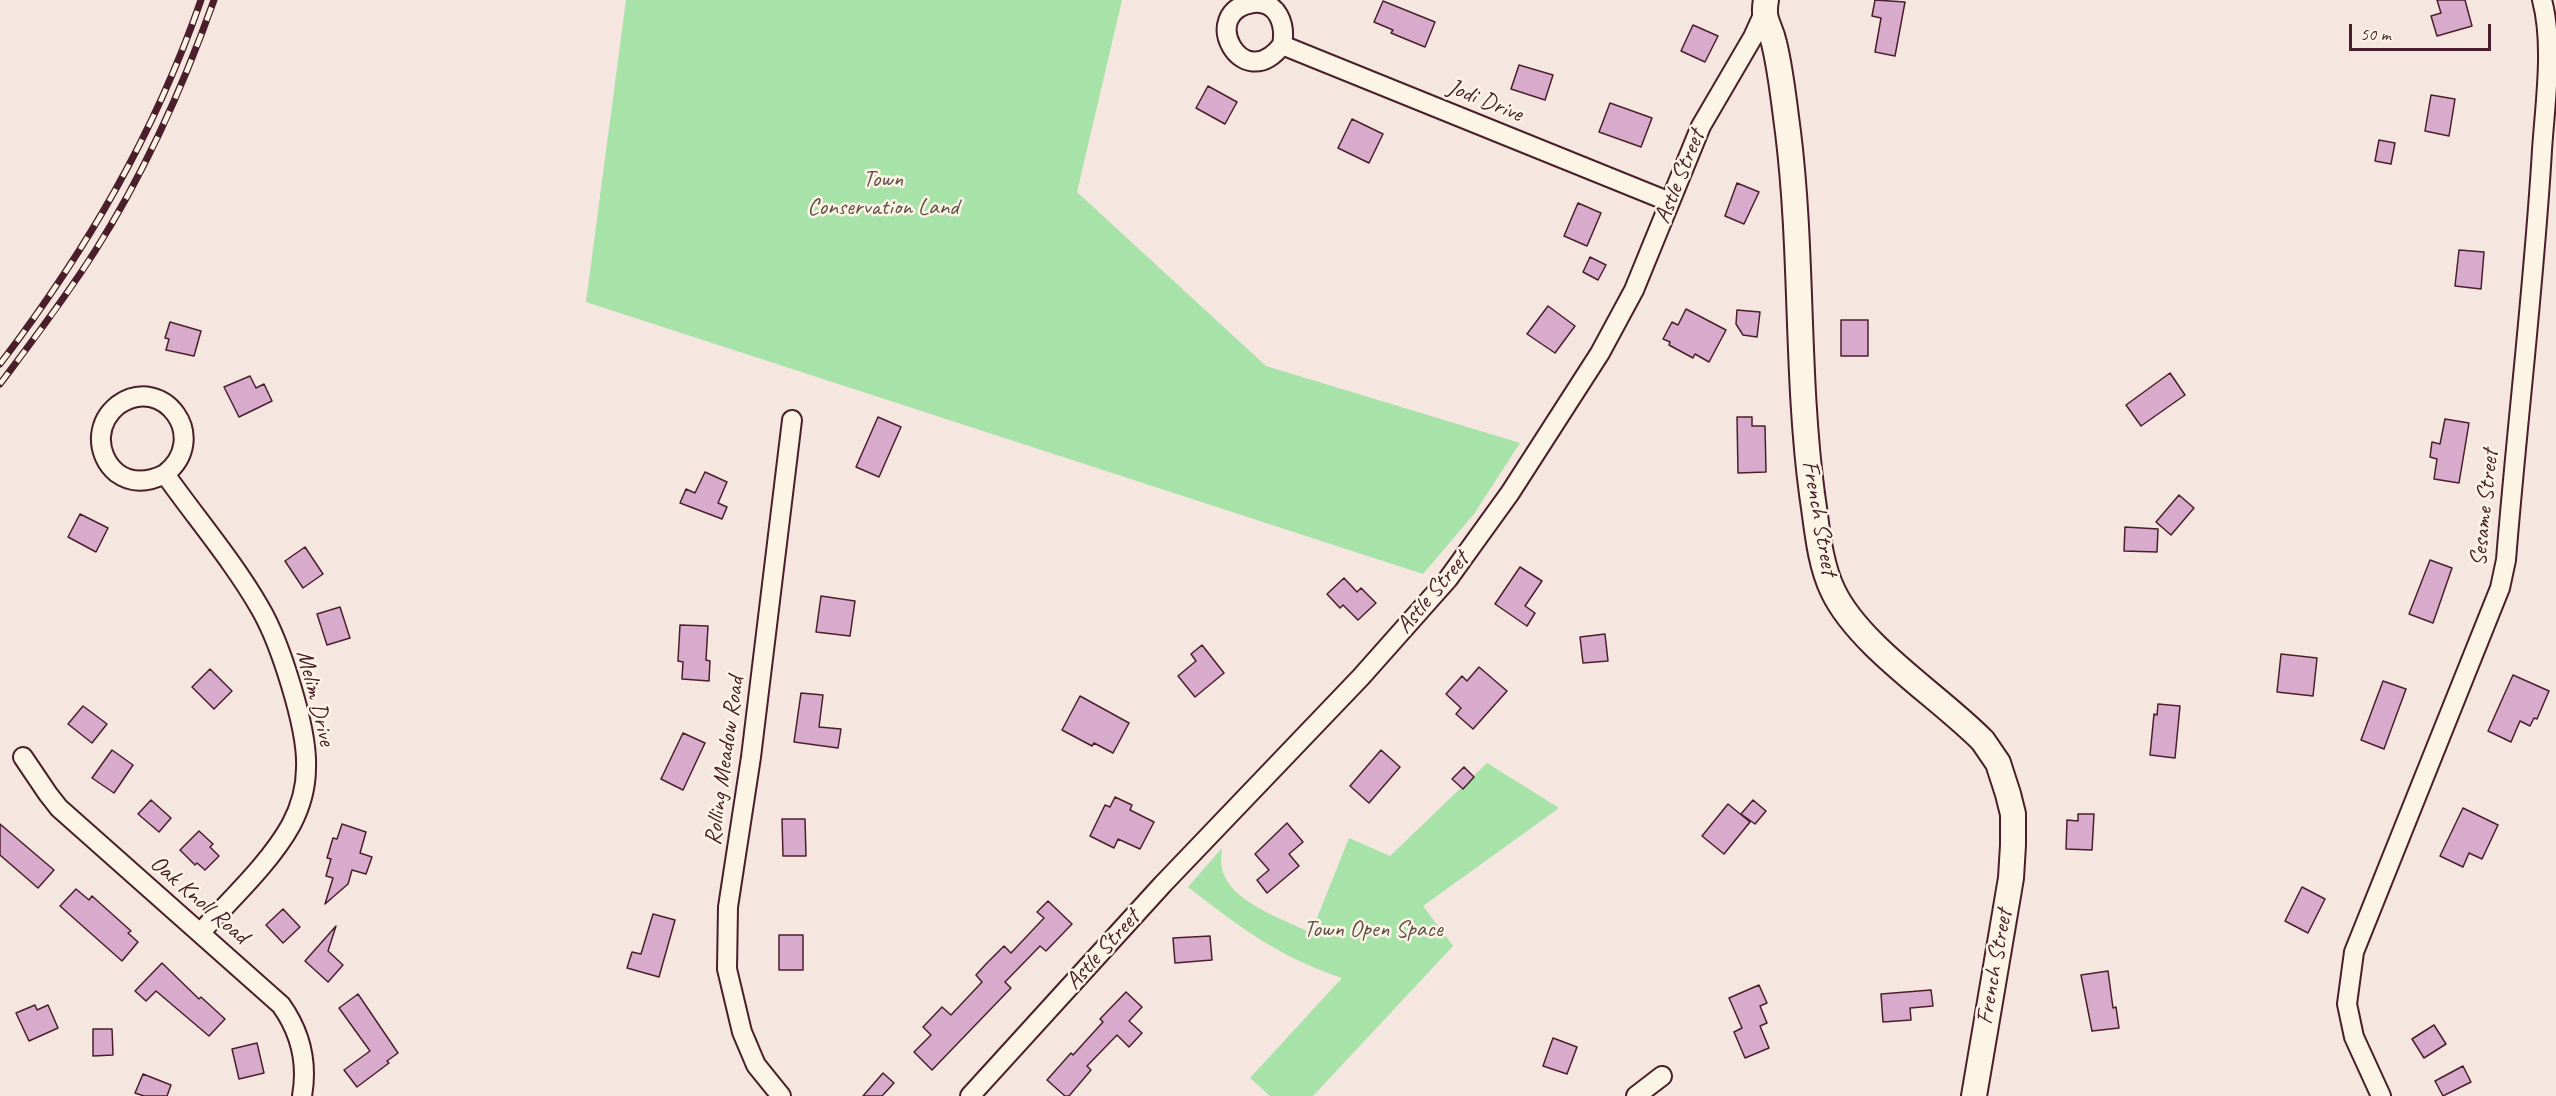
<!DOCTYPE html>
<style>
body{margin:0}
#map{position:relative;width:2556px;height:1096px;overflow:hidden;background:#f5e6e0;font-family:Caveat,sans-serif}
canvas{display:block}
.scale{position:absolute;left:2349px;top:24px;width:142px;height:27px;box-sizing:border-box;border:3px solid #4a1f2b;border-top:0;padding-left:8px;font-size:18px;line-height:21px;white-space:nowrap;color:#4a1f2b;-webkit-text-stroke:4px #fcf5e5;paint-order:stroke}
</style>
<div id="map">
<canvas width="2556" height="1096"></canvas>
<div class="scale">50 m</div>
</div>
<script>
const ctx = document.querySelector('canvas').getContext('2d');
ctx.lineJoin = 'round';
function fillPath(path, color) { ctx.fillStyle = color; ctx.fill(path, 'evenodd'); }
function strokePath(path, color, width, dash) { ctx.strokeStyle = color; ctx.lineWidth = width; ctx.lineCap = dash ? 'butt' : 'round'; ctx.setLineDash(dash || []); ctx.stroke(path); }
function write(font, color, halo, rows, align = 'center') {
  ctx.font = font + ' Caveat,sans-serif'; ctx.lineWidth = 5; ctx.setLineDash([]); ctx.textBaseline = 'middle'; ctx.strokeStyle = halo; ctx.fillStyle = color; for (const [text, x, y, turn = 0] of rows) {
    ctx.save(); ctx.translate(x, y); ctx.rotate((+turn || 0) * Math.PI / 180); ctx.textAlign = isNaN(turn) ? turn : align; if (halo) ctx.strokeText(text, 0, 0); ctx.fillText(text, 0, 0); ctx.restore();
  }
}
const green = new Path2D(`
 M626,0h496l-45,192 189,174 254,77 -46,71 -51,60 -837,-272z
 M1487,763l72,45 -136,98 30,40 -140,150h-43l-20,-18 92,-100c-65,-22 -101,-50 -154,-91l34,-39c-1,10 -2,19 3,29 12,27 60,43 86,56l38,-95 41,18z`);
const building = new Path2D(`
 M1875,0l30,2 -10,54 -20,-4 6,-34 -9,-2z
 M2437,0h28l7,26 -35,10 -6,-20 10,-3z
 M1383,1l52,21 -10,25 -34,-14 2,-3 -19,-8z
 M1693,25l25,11 -13,26 -24,-11z
 M1519,65l34,10 -8,25 -34,-11z
 M1208,86l29,16 -12,22 -29,-16z
 M2431,95l24,4 -6,37 -24,-5z
 M1610,103l42,15 -11,29 -42,-15z
 M1352,119l31,15 -14,29 -31,-15z
 M2379,140l16,3 -4,21 -16,-3z
 M1737,183l22,9 -15,32 -19,-8z
 M1578,203l23,10 -14,33 -23,-10z
 M2459,250l25,2 -3,37 -26,-3z
 M1590,257l16,8 -8,15 -15,-8z
 M1548,306l27,20 -20,27 -28,-19z
 M1686,309l40,21 -17,32 -14,-8 -2,4 -24,-13 1,-3 -7,-3 9,-17 6,3z
 M1737,310l23,2 -3,25 -14,-2 -7,-11z
 M1841,320h27v36h-27z
 M170,322l31,9 -7,25 -28,-6 3,-11 -4,-1z
 M2170,373l15,22 -44,31 -15,-21z
 M250,376l6,12 8,-4 8,17 -33,16 -15,-30z
 M878,417l23,10 -22,50 -23,-10z
 M1737,417h15v9h13l1,46 -28,1z
 M2445,419l24,4 -10,60 -25,-4 3,-20 -7,-2 2,-15 8,2z
 M705,472l22,10 -9,21 9,4 -5,12 -42,-16 6,-14 9,4z
 M2179,495l15,13 -23,27 -15,-13z
 M80,514l28,14 -12,24 -28,-15z
 M2125,527l33,2 -1,23 -33,-1z
 M305,547l18,27 -20,14 -18,-27z
 M2430,560l22,8 -19,55 -24,-9z
 M1520,567l22,14 -17,25 10,7 -8,13 -32,-22z
 M1344,578l13,14 4,-4 15,15 -18,17 -15,-15 -3,3 -13,-14z
 M821,596l34,5 -5,35 -34,-4z
 M340,607l10,31 -23,7 -10,-31z
 M680,625l28,1 -2,34 4,1 -1,20 -27,-2 1,-17 -5,-1z
 M1605,634l3,27 -25,2 -3,-26z
 M1202,645l22,28 -29,24 -17,-21 18,-15 -5,-7z
 M2281,654l36,4 -4,38 -36,-4z
 M1479,667l28,24 -34,38 -17,-15 5,-6 -15,-14 16,-18 5,5z
 M210,669l22,22 -18,18 -22,-22z
 M2513,675l36,16 -12,28 -3,-1 -4,8 -10,-5 -9,21 -23,-11z
 M2383,681l23,8 -22,60 -23,-9z
 M801,693l22,2 -4,32 22,2 -3,19 -44,-6z
 M1080,696l49,27 -16,30 -19,-10 -2,3 -30,-16z
 M2158,704l22,2 -5,52 -25,-3 4,-41 3,1z
 M83,706l24,18 -15,19 -24,-19z
 M683,733l22,10 -22,47 -22,-11z
 M112,750l21,15 -19,28 -22,-15z
 M1381,750l19,17 -31,36 -19,-17z
 M1464,767l10,10 -11,12 -11,-10z
 M1115,797l17,8 -2,5 24,12 -14,27 -22,-10 -4,9 -24,-12 15,-31 5,2z
 M151,800l20,18 -12,14 -21,-18z
 M1753,800l13,11 -11,13 -14,-10z
 M1728,804l22,18 -26,32 -22,-18z
 M2463,808l35,17 -16,34 -13,-6 -6,14 -23,-11z
 M2078,814h16l-2,36 -26,-1 1,-29 11,1z
 M782,819h23l1,37h-23z
 M1287,823l16,19 -14,12 10,12 -32,27 -10,-13 12,-10 -14,-16z
 M0,824l54,46 -16,18 -38,-33z
 M342,824l24,8 -6,21 12,4 -6,17 -14,-4 -4,14 -23,20 8,-26 -7,-2 5,-17 -4,-1 6,-20 4,1z
 M199,831l14,13 -3,3 9,9 -14,14 -8,-7 -2,2 -15,-15z
 M2302,887l23,12 -17,34 -23,-12z
 M76,889l13,11 3,-4 39,35 -3,2 10,9 -16,19 -62,-55z
 M1048,901l24,23 -26,27 -6,-5 -35,36 6,6 -79,82 -18,-18 17,-17 -8,-8 19,-20 9,8 31,-33 -6,-7 10,-11 18,-18 7,7 33,-35 -7,-6z
 M283,909l17,18 -17,16 -17,-18z
 M653,914l22,6 -16,57 -32,-9 5,-16 9,2z
 M336,926l-8,25 15,14 -15,17 -23,-21z
 M779,935h24v35h-24z
 M1210,936l2,24 -37,3 -2,-25z
 M162,963l37,36 2,-2 24,22 -16,17 -53,-45 -10,10 -11,-10z
 M2108,971l5,37 3,-1 3,21 -27,3 -11,-56z
 M1759,985l8,18 -7,3 7,17 -7,3 9,22 -24,10 -11,-26 8,-4 -13,-30z
 M1931,990l2,16 -23,2 1,12 -28,2 -2,-28z
 M1126,992l16,15 -13,14 13,12 -13,14 -12,-12 -30,31 4,4 -22,26h-4l-18,-16 24,-27 2,2 30,-33 -3,-3z
 M358,994l40,59 -11,8 2,2 -32,24 -13,-17 26,-19 -31,-43z
 M35,1005l2,5 11,-5 10,23 -29,13 -13,-28z
 M2434,1025l12,19 -22,14 -12,-19z
 M93,1029h19l1,26 -20,1z
 M1553,1038l24,9 -10,27 -24,-8z
 M257,1043l7,30 -25,6 -7,-30z
 M2463,1066l8,16 -28,14 -8,-15z
 M883,1073l11,10 -12,13h-19z
 M143,1074l28,11 -4,11h-23l-9,-3z`);
const minor = new Path2D(`
 M1282,45c-40,52 -85,-34 -29,-42 25,-3 33,22 29,42l388,157
 M165,474c46,-36 -2,-101 -47,-69 -10,8 -16,19 -17,31 -1,14 5,28 16,37 15,11 32,9 48,1 31,44 68,87 95,134 20,34 48,121 46,160 0,20 -6,40 -15,57 -21,38 -61,75 -91,108
 M23,757l25,37 11,14 222,197c20,28 27,57 21,91
 M781,1096l-25,-31 -14,-33 -15,-63 1,-62 23,-150 41,-337
 M970,1096l193,-212 198,-207 87,-98 62,-86 90,-140 34,-63 67,-164 52,-89 10,-22
 M1636,1096l26,-20
 M2381,1096l-27,-59 -7,-33 7,-52 146,-364 6,-28c11,-137 28,-273 36,-410 3,-46 12,-105 0,-150`);
const tertiary = new Path2D(`
 M1766,0c-4,21 4,24 8,43 7,28 10,60 14,89 15,121 8,242 24,362 5,32 7,68 21,97 26,55 107,106 150,150l15,22 10,31 5,20v31l-2,33 -37,218`);
const rail = new Path2D(`
 M0,364c86,-113 154,-229 201,-364
 M0,384c33,-44 66,-87 95,-133 50,-79 88,-164 119,-251`);
const streetNames = [
 ["Jodi Drive",1485,101,22],
 ["Astle Street",1680,177,-68],
 ["Sesame Street",2485,508,-84],
 ["French Street",1819,518,80],
 ["Astle Street",1433,593,-50],
 ["Melim Drive",315,698,76],
 ["Rolling Meadow Road",725,761,-82],
 ["Oak Knoll Road",199,900,41],
 ["Astle Street",1103,950,-48],
 ["French Street",1995,967,-80]
];
const parkNames = [
 ["Town",883,180],
 ["Conservation Land",883,208],
 ["Town Open Space",1373,930]
];
fillPath(green, '#a7e2a8');
fillPath(building, '#d8abcd');
strokePath(building, '#4a1f2b', 1.5);
strokePath(minor, '#4a1f2b', 22);
strokePath(tertiary, '#4a1f2b', 28);
strokePath(minor, '#fcf5e5', 18);
strokePath(tertiary, '#fcf5e5', 24);
strokePath(rail, '#4a1f2b', 7);
strokePath(rail, '#fcf5e5', 4.5, [14]);
write('24px', '#4a1f2b', '#fcf5e5', streetNames);
write('24px', '#61504a', '#fcf5e5', parkNames);
</script>
